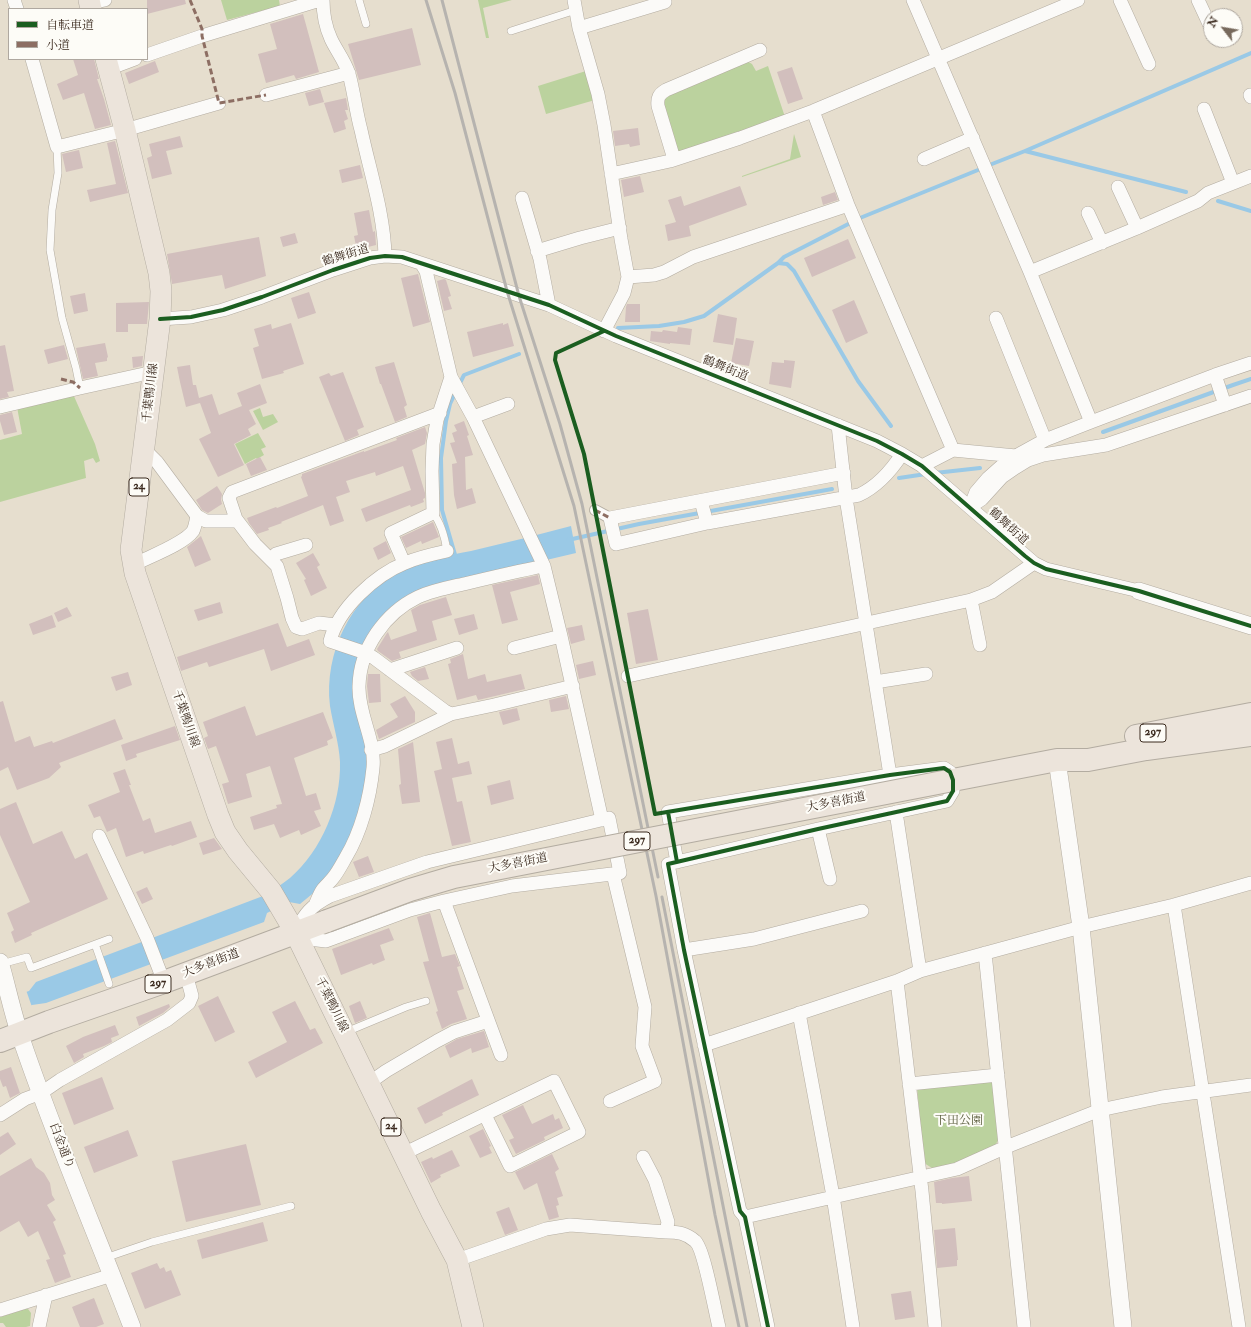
<!DOCTYPE html>
<meta charset="utf-8">
<style>
body{margin:0}
#map{position:relative;width:1251px;height:1327px;overflow:hidden;background:#e6dece;font-family:"IM FELL Double Pica","Noto Serif JP",serif}
canvas{display:block}
.legend{position:absolute;left:8px;top:8px;width:140px;height:52px;box-sizing:border-box;background:#fdfcf7;border:1px solid #afa8a0;margin:0;padding:5px 7px;list-style:none;font-size:12px;color:#3b2a1e}
.legend li{display:flex;align-items:center;gap:8px;height:20px}
.legend b{width:20px;border:1px solid #afa8a0}
.north{position:absolute;left:1203px;top:8px;width:40px;height:40px;box-sizing:border-box;background:#fdfcf7;border:1px solid #afa8a0;border-radius:50%;rotate:301deg;font-size:11px;font-weight:700;line-height:16px;text-align:center;color:#3b2a1e}
.north::after{content:'';display:block;margin:auto;width:14px;height:18px;background:#77695c;clip-path:polygon(50% 0,100% 100%,50% 72%,0 100%)}
</style>
<div id="map">
<canvas width="1251" height="1327"></canvas>
<ul class="legend">
<li><b style="height:5px;background:#1b5e20"></b>自転車道</li>
<li><b style="height:5px;background:#8d6e63"></b>小道</li>
</ul>
<div class="north">N</div>
</div>
<script>
const ctx = document.querySelector('canvas').getContext('2d');
ctx.lineJoin = 'round';
function fillPath(path, color) { ctx.fillStyle = color; ctx.fill(path, 'evenodd'); }
function strokePath(path, color, width, dash) { ctx.strokeStyle = color; ctx.lineWidth = width; ctx.lineCap = dash ? 'butt' : 'round'; ctx.setLineDash(dash || []); ctx.stroke(path); }
function write(font, color, halo, rows, align = 'center') {
  ctx.font = font + ' "IM FELL Double Pica","Noto Serif JP",serif'; ctx.lineWidth = 4; ctx.setLineDash([]); ctx.textBaseline = 'middle'; ctx.strokeStyle = halo; ctx.fillStyle = color; for (const [text, x, y, turn = 0] of rows) {
    ctx.save(); ctx.translate(x, y); ctx.rotate((+turn || 0) * Math.PI / 180); ctx.textAlign = isNaN(turn) ? turn : align; if (halo) ctx.strokeText(text, 0, 0); ctx.fillText(text, 0, 0); ctx.restore();
  }
}
const green = new Path2D(`
 M221,0h58l1,6 -53,14z
 M478,0h34l-29,8 6,30h-3z
 M745,60l7,4 4,7 12,-5 17,51 -108,36 -16,-56z
 M586,71l9,29 -49,14 -8,-28z
 M794,134l7,23 -59,20v-1l48,-17z
 M73,394l22,50 5,17 -4,2 -3,-5 -9,3 2,17 -86,24v-62l22,-6 -5,-27z
 M260,408l3,9 10,-3 5,8 -15,8 -10,-19z
 M258,433l8,14 -5,2 3,6 -7,4 -1,-1 -11,6 -10,-20z
 M992,1079l7,59 -4,8 -38,17 -25,5 -8,-5 -7,-76z
 M25,1309h3l3,4 -1,13 -4,1h-20l-3,-4h-3v-6z`);
const water = new Path2D(`
 M571,526l5,27 -144,34 -68,59 3,124 -6,43 -18,42 -26,35 -17,14 -11,-2 -22,11 -3,9 -218,81 -14,2 -32,13v-18l29,-9 7,-9 227,-86c9,-5 18,-11 27,-18 32,-28 51,-74 50,-116 -1,-19 -7,-37 -10,-56 -6,-53 20,-107 66,-133 23,-13 50,-17 75,-22 33,-8 67,-16 100,-25z`);
const pier = new Path2D(`
 M26,990l6,17 -32,12v-20z`);
const stream = new Path2D(`
 M1025,151l226,-98
 M992,164l33,-13 161,41
 M1218,201l33,10
 M778,263l6,-6 76,-39 118,-48
 M618,328l41,-2 25,-4 20,-6 74,-53 9,1 7,7 64,110 33,45
 M459,385l5,-10 55,-21
 M456,391l-6,13 -4,17 -5,37 1,52 14,48
 M1103,432l130,-47 18,-6
 M935,473l45,-5
 M899,478l27,-4
 M568,540l71,-16 193,-35`);
const building = new Path2D(`
 M147,0h38l1,4 -39,10z
 M303,14l16,58 -23,7 -2,-4 -28,8 -8,-29 19,-5 -7,-25z
 M412,28l9,37 -62,15 -11,-36z
 M73,59h21l5,20h-2l7,20 7,26 -16,4 -11,-36 -21,7 -6,-16 21,-9z
 M155,61l4,11 -30,12 -4,-11z
 M792,67l11,32 -15,5 -11,-32z
 M320,89l4,13 -15,4 -4,-13z
 M346,98l2,12h-3l3,9 -4,2 2,8 -12,4 -10,-30z
 M638,128l2,17 -10,2 -1,-3 -14,2 -2,-15z
 M180,136l3,11 -17,4 6,23 -20,5 -5,-21 5,-2 -3,-12z
 M115,141l13,52 -38,9 -3,-12 29,-6 -9,-41z
 M79,150l4,18 -17,4 -4,-18z
 M360,165l3,13 -21,5 -3,-13z
 M640,176l4,16 -20,5 -3,-17z
 M740,186l7,19 -58,21 2,10 -23,5 -3,-16 11,-3 -8,-22 13,-4 3,10z
 M835,192l3,8 -15,5 -2,-8z
 M369,210l4,22 2,-1 1,14 -8,2v2l-11,2 -3,-15 4,-1 -4,-22z
 M295,233l3,10 -15,4 -3,-10z
 M259,237l7,39 -41,13 -3,-14 -50,9 -5,-30z
 M848,239l8,19 -44,19 -8,-19z
 M418,274l12,48 -17,5 -12,-49z
 M444,279l2,1 5,16 -3,1 4,12 -8,2 -7,-30z
 M309,292l7,21 -18,6 -7,-21z
 M85,293l3,18 -14,3 -4,-18z
 M854,300l14,33 -22,10 -14,-33z
 M149,302l-2,22h-19v8h-12v-29z
 M627,304h13v18h-15l1,-15z
 M718,314l19,4 -4,27 -20,-3z
 M291,323l13,41 -21,7 1,2 -22,6 -9,-31 6,-2 -5,-17 17,-5 1,5z
 M503,323v2l5,-2 6,23 -41,11 -6,-25z
 M678,327l14,2 -2,16 -20,-2v1l-20,-3 1,-10 11,1 1,-2 14,2z
 M736,338l18,3 -5,25 -18,-3z
 M105,343l3,14 -1,1v3l-12,2 3,13 -15,3 -7,-31z
 M5,345l9,46 -7,1 2,5 -9,2v-53z
 M64,345l4,14 -20,5 -4,-14z
 M143,356l-1,10 -9,2 -1,-11z
 M784,360l11,1 -4,27 -22,-4 3,-22 12,1z
 M394,362l13,43 -3,2 3,10 -12,5 -14,-38h-1l-5,-17z
 M190,365l3,20h3l3,13 13,-4 7,21 23,-9 -5,-13 23,-9 7,19 -18,7 7,14 -8,5 3,6 -17,9 10,21 -26,12 -19,-38 12,-6 -11,-30 -14,4 -6,-25 -3,-15z
 M343,372l21,55 -7,3 2,5 -14,6 -26,-64 10,-4 2,3z
 M12,412l5,20 -13,3 -4,-14v-6z
 M464,421l5,14 -2,1 6,19 -8,2 1,33 6,-2 4,15 -19,6 -3,-14 -2,-31 5,-1 -7,-20 5,-1 -3,-9 5,-2 -3,-6z
 M425,427l2,6 -2,11 -13,6 13,43v5l-2,1 1,3 -13,5 -1,-2 -44,17 -5,-13 50,-19 -8,-24 -27,10 -1,-4 -29,9 4,11 -14,5 8,24 -14,5 -7,-21 -42,17 1,1 -14,5 1,2 -12,4 -8,-11 -2,-5 29,-11 1,1 31,-12 -7,-19 1,-1v-2l62,-23v1l33,-12 -1,-2z
 M260,457l7,13 -16,6 -5,-12z
 M217,486l5,8 -1,6 1,4 -14,9 -6,-3 -6,-10z
 M433,522l6,15 -17,7 -1,-3 -15,7 -5,-11z
 M201,536l10,24 -16,7 -8,-20z
 M386,541l5,12 -13,7 -5,-12z
 M313,553l7,12 -3,2 10,21 -16,8 -7,-16 2,-1 -10,-16z
 M538,575l2,9 -30,8 8,28 -16,4 -10,-39z
 M446,597l6,18 -20,6 5,19 -38,12 2,6 -9,3 -14,-10 -1,-2 10,-16 1,-1 3,8 26,-9 -6,-21 9,-5z
 M220,602l3,11 -25,8 -4,-11z
 M67,607l5,9 -14,6 -4,-9z
 M648,609l10,51 -22,4 -9,-51z
 M474,614l4,15 -19,6 -5,-16z
 M52,615l4,12 -23,8 -4,-11z
 M278,623l9,24 22,-8 6,16 -44,16 -7,-22 -55,18 -2,-5 -26,9 -4,-14z
 M582,625l3,15 -14,4 -4,-16z
 M463,654l5,25 17,-5 2,8 34,-8 4,15 -47,11 -2,-5 -19,5 -9,-36 3,-1 -1,-4z
 M593,661l3,14 -17,4 -3,-14z
 M425,667l4,12 -11,2 -6,-5 -2,-4z
 M128,672l4,13 -16,6 -5,-14z
 M368,674h12l1,28 -12,1 -2,-17z
 M405,696l10,16v10l-36,17 -3,-9 22,-13 -8,-13z
 M566,696l3,13 -18,3 -2,-12z
 M3,701l12,41 15,-6 4,11 18,-6 1,2 62,-24 8,20 -64,24 2,4 -12,11 -32,12 -9,-23 -8,4v-69z
 M245,706l11,30 67,-24 10,26 -6,3 1,4 -34,13 12,38 10,-3 5,16 -7,2 7,15 -20,9 -2,-5 -19,8 -6,-14 -20,6 -4,-13 27,-9 -1,-3 6,-1 -12,-38 -24,8 6,23 -24,7 -6,-20 7,-2 -13,-36 -8,3 -4,-11 4,-2 -5,-14z
 M517,708l3,12 -17,5 -4,-13z
 M175,726l5,14 -44,14 1,3 -11,4 -5,-16z
 M452,738l6,26 11,-3 3,13 -20,4 5,24 5,-1 9,41 -19,4 -18,-75 8,-2 -6,-27z
 M413,742l7,60 -18,2 -3,-19 2,-1 -3,-35z
 M125,769l6,16h-2l14,36 7,-3 5,15 36,-12 6,16 -25,9 -1,-1 -27,9 -1,-3 -17,6 -10,-29 -9,4 -7,-16 -6,2 -6,-13 32,-13 -7,-19z
 M510,780l4,19 -23,6 -4,-19z
 M16,802l17,42 29,-13 13,28 12,-6 21,46 -77,34 1,2 -17,8 -4,-11 3,-2 -7,-17 23,-11 -30,-67v-26z
 M214,838l8,11 -19,6 -4,-12z
 M368,856l6,16 -15,5 -6,-15z
 M147,887l6,12 -11,5 -6,-12z
 M430,913l12,44 13,-3 5,12 -3,1 7,22 -7,2 10,28 -16,5 -9,5 -6,-17 2,-1 -15,-49 6,-1 -12,-44z
 M389,928l5,12 -14,5 5,15 -12,5 -1,-2 -31,12 -9,-26z
 M218,996l17,36 -20,10 -17,-36z
 M295,1001l15,29 5,-2 8,15 -67,35 -8,-16 39,-20 -15,-30z
 M360,1001l7,17 -12,5 -6,-17z
 M169,1004l1,3 -7,6 -24,13 -3,-9z
 M115,1025l4,10 -8,3 1,4 -8,4 -21,8 1,3 -10,6 -8,-17 17,-9z
 M484,1031l5,16 -17,6 -1,-5 -21,10 -5,-12 12,-7z
 M11,1067l9,26 -10,5 -4,-12 -3,1 -3,-8v-8z
 M102,1077l12,32 -40,16 -12,-32z
 M472,1079l7,16 -37,18 1,2 -18,9 -8,-16z
 M523,1105l9,19 21,-10 2,6 4,-2 4,10 -19,9 1,3 -29,14 -7,-14 5,-2 -12,-23z
 M483,1129l8,17 -2,1 3,6 -12,5 -11,-22z
 M128,1130l10,26 -44,17 -10,-26z
 M8,1132l8,12 -16,11v-18z
 M246,1144l15,61 -75,17 -14,-61z
 M452,1150l8,16 -20,9 1,2 -10,6 -10,-21 11,-5 1,2z
 M552,1154l7,15 -4,3 8,24 -6,2 2,7 -3,1 3,11 -10,3 -12,-37 -13,7 -9,-18z
 M31,1158l5,9 8,6 6,10 2,12 3,5 -8,5 9,15 -3,2 13,32 -3,1 8,22 -16,6 -9,-23 4,-1 -12,-28 -10,6 -9,-16 -19,11v-56z
 M969,1176l3,25 -30,3v-1h-6l-2,-21 18,-4z
 M509,1207l9,23 -13,5 -9,-23z
 M263,1222l5,19 -66,18 -5,-19z
 M955,1228l3,32h-1v6l-20,2 -3,-38z
 M157,1263l3,6 4,-2 2,5 5,-2 10,25 -36,14 -14,-36z
 M911,1291l4,26 -20,3 -4,-26z
 M94,1298l10,26 -8,3h-16l-8,-20z`);
const service = new Path2D(`
 M359,0l7,24
 M511,31l65,-21
 M57,147l1,26 -6,37 -2,40 12,68 14,50 4,20
 M433,513c8,10 12,25 14,38
 M95,944l14,40
 M1,964l26,-7 4,11 78,-29
 M346,1032l60,-25 20,-6
 M105,1258l47,-16 139,-36`);
const pedestrian = new Path2D(`
 M595,510l15,8`);
const minor = new Path2D(`
 M14,0l3,9
 M323,0c0,13 2,26 8,39 5,11 14,22 18,35 5,18 7,38 12,56 9,42 23,83 24,126
 M574,0l5,28 19,66 6,31 17,114 7,38 -4,16 -20,38
 M913,0l117,272 61,150
 M1120,0l29,64
 M1198,0l13,28
 M90,3l15,-3
 M579,28l86,-26
 M147,55l55,-19 118,-36
 M32,59l25,88 68,-17 94,-27
 M108,65h11l16,-6
 M266,95l83,-22
 M1250,95l1,2
 M1204,109l29,74
 M813,111l35,94 105,245
 M674,159l-16,-53c-1,-8 1,-12 8,-16l94,-40
 M924,159l49,-21
 M611,174l59,-13 70,-23 73,-27 265,-111
 M1118,187l19,41
 M522,198l18,61 9,46
 M1088,213l14,30
 M537,251l43,-13 40,-10
 M421,263l5,8 25,106 22,40 71,149 17,70 41,184
 M1030,272l107,-44 61,-27 10,-8 43,-17
 M628,277l26,-2 10,-3 29,-15 155,-52
 M996,318l49,122
 M160,319l31,-2 32,-7 39,-13 71,-27 37,-12 15,-2 17,1 147,48 67,31 261,105 25,13 20,12 112,97 12,6 93,22
 M1215,375l10,30
 M0,407l80,-19 73,-16
 M473,417l35,-13
 M838,425l8,73 44,277
 M144,449l13,13 40,54 9,5h27l3,-2
 M922,466l31,-16 63,6
 M844,473l-234,45 6,26 91,-21 152,-28c19,-9 32,-24 43,-41
 M701,501l6,22
 M973,505l9,-6 20,-22 13,-9 13,-8 15,-5 63,-10 145,-49
 M970,507l6,-15 12,-14 18,-16 10,-6 29,-16 46,-18 124,-47 36,-12
 M447,551c-14,3 -28,6 -42,12 -30,12 -67,46 -75,78l36,12 8,5 71,53 6,3 43,-9 79,-19
 M271,560l5,-6 30,-9
 M404,563l-13,-30 42,-20 -1,-42 1,-27 4,-24 14,-43
 M133,565c15,-8 51,-21 60,-34 2,-4 3,-10 4,-15
 M971,600l9,45
 M336,625l-17,-2 -17,6 -6,-2 -4,-9 -5,-20 -10,-32 -22,-22 -19,-25 -7,-21 3,-6 208,-79
 M514,648l47,-12
 M390,670l67,-22
 M628,676l343,-76 21,-8 42,-29
 M875,682l51,-8
 M371,750l14,-4 66,-32
 M896,812l24,159
 M609,818l11,55 -108,13 -68,15 -34,9 -84,31 -17,-2 -14,-7c10,-19 16,-26 35,-36l97,-34z
 M818,829l12,50
 M99,836l48,102 17,44
 M677,862l-9,-50 222,-37 54,-7 6,4 3,8v11l-6,10 -129,28 -150,35 16,86 56,261 5,6 23,110
 M444,901l57,154
 M316,903c2,-5 4,-10 7,-14 3,-4 7,-7 10,-11 5,-6 9,-14 13,-21 15,-25 24,-59 27,-89 3,-27 -15,-54 -14,-82 1,-38 26,-73 59,-89 15,-7 33,-10 50,-14 25,-6 51,-12 76,-17
 M1174,905l65,422
 M684,950l70,-11 108,-28
 M985,953l39,374
 M897,981l25,210 13,136
 M799,1013l34,183 20,131
 M704,1045l193,-64 23,-10 161,-44 93,-22 77,-22
 M369,1083l17,-12 51,-30 17,-9 34,-11
 M909,1084l89,-9
 M610,1101l45,-20 -13,-35 3,-39 -32,-133
 M0,1115l25,-16 16,-6 19,-13 107,-60 22,-17 3,-7 -6,-22
 M403,1154l151,-73 25,51 -69,34 -25,-51
 M643,1157l12,23 13,42 -2,10
 M745,1217l212,-48 49,-22 94,-37 62,-13 89,-12
 M457,1260l89,-31 24,-4 96,7c12,0 20,1 29,9 9,7 20,71 24,86
 M0,1310l112,-35
 M39,1327l7,-32`);
const tertiary = new Path2D(`
 M1139,591l112,35
 M1057,760l24,167 42,400
 M0,962c7,24 12,49 20,73 33,99 75,195 112,292`);
const primary = new Path2D(`
 M89,0l2,9
 M106,59l19,71 34,143 2,18 -1,28 -29,231 4,23 83,242 7,17 13,19 33,40 24,41 136,279 26,49 16,67`);
const trunk = new Path2D(`
 M1136,736l115,-22
 M953,780l104,-20h31l58,-11 105,-14
 M0,1041l49,-19 115,-40 163,-61`);
const rail = new Path2D(`
 M426,0l29,93 52,198 67,215 82,390 59,319 24,112
 M442,0l77,296 41,128 22,80 76,373
 M662,897l85,430`);
const trunkBridge = new Path2D(`
 M327,921l83,-31 44,-13 499,-97`);
const quiet = new Path2D(`
 M190,0l12,29v7l17,67 47,-8
 M61,379l12,3 7,6
 M595,510l15,8`);
const cycleway = new Path2D(`
 M160,319l31,-2 32,-7 39,-13 71,-27 37,-12 15,-2 17,1 147,48 67,31 261,105 25,13 20,12 103,90 9,7 12,6 93,22 112,35
 M604,331l-48,22 -1,7 29,94 71,360 235,-39 54,-7 6,4 3,8v11l-6,10 -129,28 -150,35 16,86 56,261 5,6 23,110
 M668,812l9,50`);
const shields = [
 [139,487,20],
 [1153,733,26],
 [637,841,26],
 [158,984,26],
 [391,1127,20]
];
const shieldNames = [
 ["24",139,487],
 ["297",1153,733],
 ["297",637,841],
 ["297",158,984],
 ["24",391,1127]
];
const streetNames = [
 ["鶴舞街道",346,256,-17],
 ["鶴舞街道",725,369,22],
 ["千葉鴨川線",151,393,-83],
 ["鶴舞街道",1008,527,42],
 ["千葉鴨川線",185,719,71],
 ["大多喜街道",836,803,-11],
 ["大多喜街道",518,864,-11],
 ["大多喜街道",211,964,-21],
 ["千葉鴨川線",331,1005,64],
 ["白金通り",61,1146,69]
];
const parkNames = [
 ["下田公園",959,1121]
];
fillPath(green, '#bbd29e');
fillPath(water, '#9ac9e6');
fillPath(pier, '#e6dece');
strokePath(stream, '#9ac9e6', 4);
fillPath(building, '#d2bfbd');
strokePath(service, '#b3aca1', 8);
strokePath(pedestrian, '#b3aca1', 12);
strokePath(minor, '#b3aca1', 14);
strokePath(tertiary, '#b3aca1', 18);
strokePath(primary, '#b3aca1', 22);
strokePath(trunk, '#b3aca1', 24);
strokePath(service, '#fbfaf8', 7);
strokePath(pedestrian, '#fbfaf8', 10);
strokePath(minor, '#fbfaf8', 13);
strokePath(tertiary, '#fbfaf8', 17);
strokePath(primary, '#ece4db', 21);
strokePath(trunk, '#ece4db', 22);
strokePath(rail, '#b6b3af', 3);
strokePath(trunkBridge, '#b3aca1', 24, []);
strokePath(trunkBridge, '#ece4db', 22);
strokePath(quiet, '#8d6e63', 3, [6, 3]);
strokePath(cycleway, '#1b5e20', 4);
for (const [x, y, w] of shields) { const box = new Path2D(); box.roundRect(x - w / 2, y - 9, w, 18, 3); ctx.fillStyle = '#fdfcf7'; ctx.fill(box); strokePath(box, '#3b2a1e', 1); }
write('bold 11px', '#3b2a1e', null, shieldNames);
write('12px', '#3b2a1e', '#fdfcf7', streetNames);
write('12px', '#575939', '#fdfcf7', parkNames);
</script>
